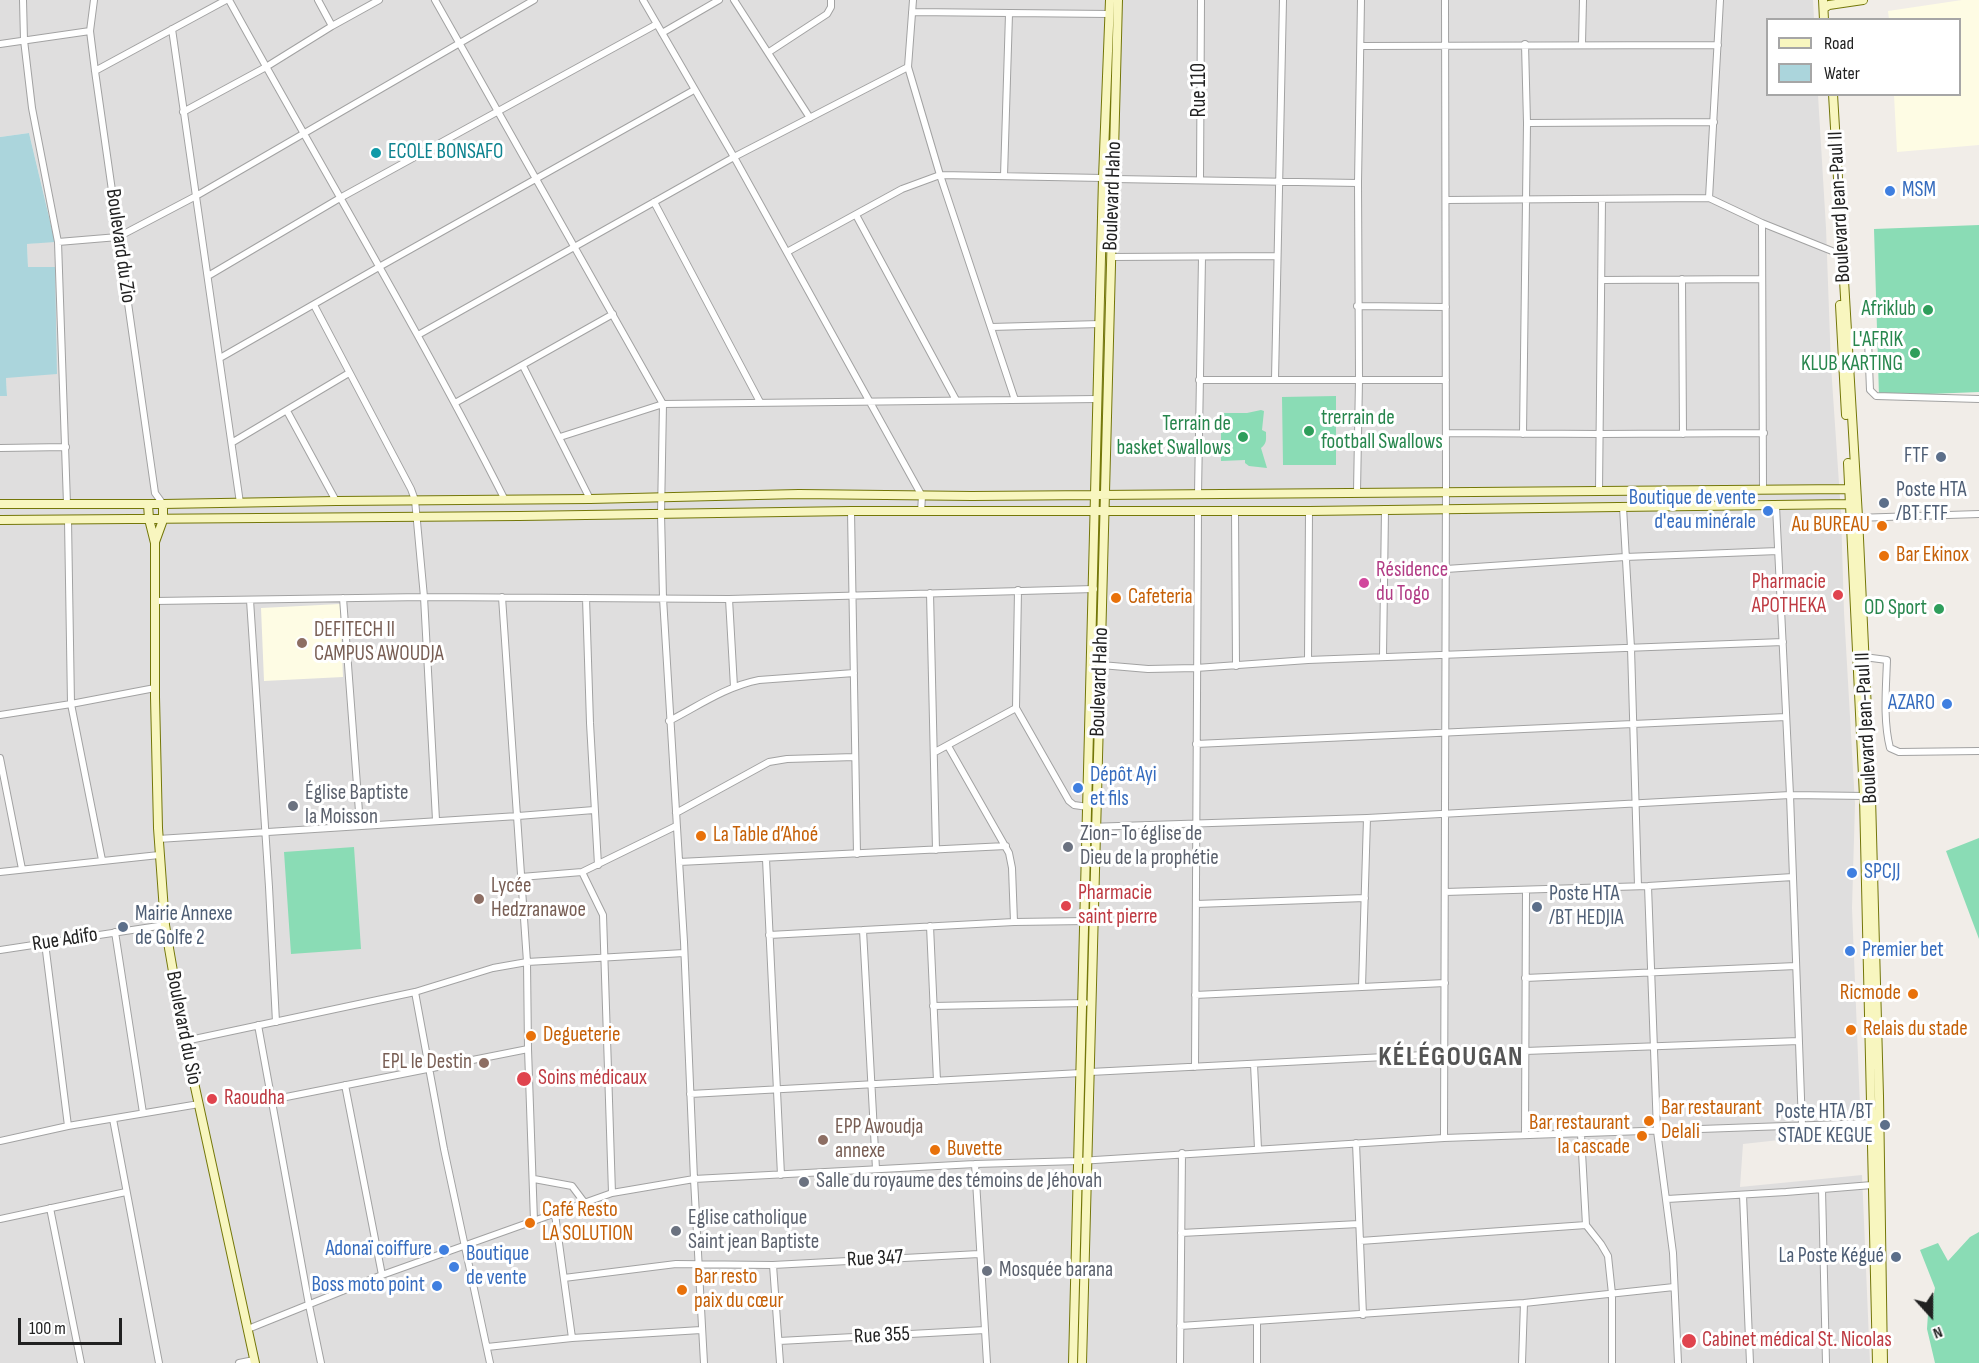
<!DOCTYPE html>
<meta charset="utf-8">
<style>
body{margin:0}
#map{position:relative;width:1979px;height:1363px;overflow:hidden;background:#f1ede8;font-family:"Sofia Sans Condensed",sans-serif}
canvas{display:block}
.legend{position:absolute;left:1766px;top:18px;width:195px;height:78px;box-sizing:border-box;background:#fff;border:2px solid #a6a6a6;margin:0;padding:8px 10px;list-style:none;font-size:18px;color:#212121}
.legend li{display:flex;align-items:center;gap:12px;height:30px}
.legend b{width:30px;border:2px solid #a6a6a6}
.north{position:absolute;left:1901px;top:1285px;width:60px;height:60px;-webkit-text-stroke:4px #fff;paint-order:stroke;rotate:159deg;font-size:16px;font-weight:700;line-height:24px;text-align:center;color:#212121}
.north::after{content:'';display:block;margin:auto;width:21px;height:27px;background:#212121;clip-path:polygon(50% 0,100% 100%,50% 72%,0 100%)}
.scale{position:absolute;left:18px;top:1318px;width:104px;height:27px;box-sizing:border-box;border:3px solid #212121;border-top:0;padding-left:8px;font-size:18px;line-height:21px;white-space:nowrap;color:#212121;-webkit-text-stroke:4px #fff;paint-order:stroke}
</style>
<div id="map">
<canvas width="1979" height="1363"></canvas>
<ul class="legend">
<li><b style="height:8px;background:#f8f6bf"></b>Road</li>
<li><b style="height:16px;background:#abd5dc"></b>Water</li>
</ul>
<div class="north">N</div>
<div class="scale">100 m</div>
</div>
<script>
const ctx = document.querySelector('canvas').getContext('2d');
ctx.lineJoin = 'round';
function fillPath(path, color) { ctx.fillStyle = color; ctx.fill(path, 'evenodd'); }
function strokePath(path, color, width, dash) { ctx.strokeStyle = color; ctx.lineWidth = width; ctx.lineCap = dash ? 'butt' : 'round'; ctx.setLineDash(dash || []); ctx.stroke(path); }
function write(font, color, halo, rows, align = 'center') {
  ctx.font = font + ' "Sofia Sans Condensed",sans-serif'; ctx.lineWidth = 6; ctx.setLineDash([]); ctx.textBaseline = 'middle'; ctx.strokeStyle = halo; ctx.fillStyle = color; for (const [text, x, y, turn = 0] of rows) {
    ctx.save(); ctx.translate(x, y); ctx.rotate((+turn || 0) * Math.PI / 180); ctx.textAlign = isNaN(turn) ? turn : align; if (halo) ctx.strokeText(text, 0, 0); ctx.fillText(text, 0, 0); ctx.restore();
  }
}
const residential = new Path2D(`
 M0,0h1813l1,19 -46,1v74l50,1 8,133 5,138 10,147 3,99 11,192 -3,104 9,223 -118,13 -3,43 122,-12 8,188h-1870v-967l7,-1 -1,-17 22,-110 -1,-24 28,-3 -26,-108 -29,4z`);
const education = new Path2D(`
 M1962,0h17v145l-82,7 -3,-57 66,-1v-74l-71,-1 -1,-8z
 M340,604l3,73 -79,4 -3,-73z`);
const pitch = new Path2D(`
 M1979,225v167l-100,4 -5,-167z
 M1336,396v69h-53l-1,-68z
 M1261,410l3,1 -2,19 4,2c0,8 1,11 -5,16l6,20 -18,-2 -4,-3v-3l-24,1v-48h26z
 M1979,838v101l-33,-88z
 M354,847l7,102 -70,5 -7,-102z
 M1979,1232v131h-44l-8,-34 2,-31h4l2,-10 -15,-38 18,-7 10,18 22,-24z`);
const water = new Path2D(`
 M29,133l26,109 -28,2 1,23h27l2,107 -51,4 1,18h-7v-259z`);
const street = new Path2D(`
 M23,0l1,40 8,68 26,134 9,262
 M94,0l-4,31 5,40 60,422 8,11
 M229,0c92,167 190,330 276,500
 M318,0l14,26
 M435,0l228,404 -2,110 2,84 21,344 10,237 10,184
 M643,0l91,157 188,339 -1,16
 M734,0l76,118
 M913,0l-5,67 32,108 75,225
 M912,12l197,2
 M172,29l68,474
 M662,33l57,-33
 M0,44l90,-13
 M1582,44l1,-44
 M1361,46l357,-1
 M769,52l58,-38 4,-7v-7
 M95,71l131,-71
 M183,112l83,-45 66,-41 47,-26
 M1527,123l187,-1
 M1004,176l5,-162
 M1114,179l244,4
 M1200,180l1,-180
 M1709,198l11,-198
 M1446,200l263,-2 53,25 75,30
 M654,202l106,200
 M856,215l100,185
 M1762,223l1,267
 M58,242l60,-5 78,-41 338,-196
 M787,252l115,-63 38,-14 163,3
 M1111,257l166,-1
 M208,276l132,-78 317,-174
 M1682,279l1,155
 M1602,280l160,-1
 M314,305l97,184 4,11 9,97 12,223
 M1357,306l89,1
 M991,327l109,-3
 M418,335l316,-178 174,-90
 M1848,341l20,-1 2,50 6,6 103,3
 M220,358l159,-91 315,-177
 M523,366l67,133
 M1275,379l8,-379
 M1199,380h247
 M455,403l158,-89
 M287,411l49,90
 M1446,433l154,1 164,-1
 M1523,434l4,-311 -2,-79
 M560,437l103,-33 435,-5
 M233,442l116,-69
 M0,448l66,-1
 M1599,491l3,-292
 M1357,492l2,-112 -1,-197 3,-183
 M1198,494l4,-237
 M1776,506l14,289 12,330
 M1623,507l8,141 7,238
 M1235,510l1,156
 M851,511l6,343
 M1855,518l124,-4
 M68,520l3,184 31,156
 M1446,569l179,-12 153,-6
 M1018,590l-2,118 53,93 5,4 14,2
 M930,593l6,257
 M502,597l25,365 1,87 6,172
 M343,598l17,227
 M586,598l4,125 8,142
 M729,599l5,88
 M250,600l19,287 7,135
 M155,601l269,-4 305,2 365,-10
 M1383,657l2,-148
 M1864,657l23,3c-1,29 -4,60 3,88l9,4 80,-1
 M1308,660l1,-149
 M1101,665l47,4 48,-1 112,-8 475,-18
 M0,715l71,-11 84,-16
 M669,721c29,-15 58,-35 90,-41l95,-7
 M1196,744l590,-27
 M948,746l61,107 3,15 2,54
 M935,752l81,-44
 M0,758l22,111
 M676,813l93,-51 18,-3 68,-2
 M1088,827l279,-9 423,-23 76,1
 M158,839l360,-23 76,-6
 M766,859l15,316
 M679,862l327,-16
 M0,872l159,-17
 M582,872l21,43 9,278
 M521,877l61,-5 94,-46
 M1648,886l9,245 16,122 5,110
 M1445,892l203,-6 145,-9
 M1196,904l169,-6
 M930,926l7,155
 M863,930l13,239
 M115,932l28,181
 M769,935l245,-13 73,-1
 M45,943l23,183
 M0,950l165,-25
 M1525,978l271,-12
 M1362,987l5,-169
 M415,992l29,157 46,214
 M1195,995l250,-12
 M933,1006l152,-3
 M258,1025l51,280 12,58
 M185,1041l230,-49 78,-24 34,-6 157,-9
 M1525,1051l274,-10
 M1254,1064l4,85
 M1195,1067l3,-557
 M1090,1072l354,-18
 M345,1085l37,190
 M690,1094l391,-21
 M271,1100l257,-51
 M113,1119l46,244
 M1581,1134l5,91 15,19 7,12 4,38v69
 M1525,1135l1,-245
 M1444,1138l2,-657 -1,-481
 M0,1141l68,-15 131,-22
 M1356,1143l7,172
 M975,1164l12,199
 M534,1179l38,7 12,16
 M1822,1189l4,174
 M1743,1195l7,168
 M1667,1199l119,-7 86,-7
 M50,1208l31,155
 M555,1214l17,124
 M0,1219l126,-27
 M1181,1233l178,-9
 M1360,1241l226,-16
 M773,1265l7,98
 M564,1278l112,-14 97,1 206,-11
 M1180,1326l344,-23 150,-16
 M248,1329l134,-54 230,-82 82,-14 281,-15 104,-3 365,-23 427,-15
 M779,1341l206,-11
 M487,1347l85,-9 129,-8
 M239,1363l15,-3
 M1180,1363l2,-210
 M1257,1363v-42
 M1522,1363l2,-60`);
const secondary = new Path2D(`
 M1823,0l1,20
 M1824,8l5,-3 34,-5
 M1833,94l25,423 13,280 8,299 4,267
 M1840,305l6,110
 M1848,463l16,334 13,566
 M0,504h163l173,-3 254,-2 209,-5 173,2 878,-7 6,-2
 M148,504l1,15 6,24v154l3,131 7,97 20,116 70,322
 M0,520l519,-4 332,-5h458l542,-7 6,-2
 M155,542l8,-22v-16
 M1073,1363l30,-1185 7,-178
 M1082,1363l36,-1363`);
const markers = [
 [376,153,6,"#0f9aa8"],
 [1890,191,6,"#3f7fe0"],
 [1928,310,6,"#2e9e5b"],
 [1915,353,6,"#2e9e5b"],
 [1309,431,6,"#2e9e5b"],
 [1243,437,6,"#2e9e5b"],
 [1941,457,6,"#5c6f8a"],
 [1884,503,6,"#5c6f8a"],
 [1768,511,6,"#3f7fe0"],
 [1882,526,6,"#e8710a"],
 [1884,556,6,"#e8710a"],
 [1364,583,6,"#d1479c"],
 [1838,595,6,"#e0444e"],
 [1116,598,6,"#e8710a"],
 [1939,609,6,"#2e9e5b"],
 [302,643,6,"#8d6e63"],
 [1947,704,6,"#3f7fe0"],
 [1078,788,6,"#3f7fe0"],
 [293,806,6,"#6b7280"],
 [701,836,6,"#e8710a"],
 [1068,847,6,"#6b7280"],
 [1852,873,6,"#3f7fe0"],
 [479,899,6,"#8d6e63"],
 [1066,906,6,"#e0444e"],
 [1537,907,6,"#5c6f8a"],
 [123,927,6,"#5c6f8a"],
 [1850,951,6,"#3f7fe0"],
 [1913,994,6,"#e8710a"],
 [1851,1030,6,"#e8710a"],
 [531,1036,6,"#e8710a"],
 [484,1063,6,"#8d6e63"],
 [524,1079,8,"#e0444e"],
 [212,1099,6,"#e0444e"],
 [1649,1121,6,"#e8710a"],
 [1885,1125,6,"#5c6f8a"],
 [1642,1136,6,"#e8710a"],
 [823,1140,6,"#8d6e63"],
 [935,1150,6,"#e8710a"],
 [804,1182,6,"#6b7280"],
 [530,1223,6,"#e8710a"],
 [676,1231,6,"#6b7280"],
 [444,1250,6,"#3f7fe0"],
 [1896,1257,6,"#5c6f8a"],
 [454,1267,6,"#3f7fe0"],
 [987,1271,6,"#6b7280"],
 [437,1286,6,"#3f7fe0"],
 [682,1290,6,"#e8710a"],
 [1689,1341,8,"#e0444e"]
];
const streetNames = [
 ["Rue 110",1200,90,-90],
 ["Boulevard Haho",1113,196,-88],
 ["Boulevard Jean-Paul II",1840,207,-93],
 ["Boulevard du Zio",120,246,82],
 ["Boulevard Haho",1100,682,-88],
 ["Boulevard Jean-Paul II",1867,728,-93],
 ["Rue Adifo",65,940,-9],
 ["Boulevard du Sio",183,1028,79],
 ["Rue 347",875,1259,-3],
 ["Rue 355",882,1336,-3]
];
const cultureNames = [
 ["ECOLE BONSAFO",388,153]
];
const shopNames = [
 ["MSM",1902,191],
 ["Boutique de vente",1756,499,"right"],
 ["d'eau minérale",1756,523,"right"],
 ["AZARO",1935,704,"right"],
 ["Dépôt Ayi",1090,776],
 ["et fils",1090,800],
 ["SPCJJ",1864,873],
 ["Premier bet",1862,951],
 ["Adonaï coiffure",432,1250,"right"],
 ["Boutique",466,1255],
 ["de vente",466,1279],
 ["Boss moto point",425,1286,"right"]
];
const leisureNames = [
 ["Afriklub",1916,310],
 ["L'AFRIK",1903,341],
 ["KLUB KARTING",1903,365],
 ["trerrain de",1321,419,"left"],
 ["football Swallows",1321,443,"left"],
 ["Terrain de",1231,425],
 ["basket Swallows",1231,449],
 ["OD Sport",1927,609]
];
const serviceNames = [
 ["FTF",1929,457],
 ["Poste HTA",1896,491,"left"],
 ["/BT FTF",1896,515,"left"],
 ["Poste HTA",1549,895,"left"],
 ["/BT HEDJIA",1549,919,"left"],
 ["Mairie Annexe",135,915,"left"],
 ["de Golfe 2",135,939,"left"],
 ["Poste HTA /BT",1873,1113],
 ["STADE KEGUE",1873,1137],
 ["La Poste Kégué",1884,1257]
];
const foodNames = [
 ["Au BUREAU",1870,526,"right"],
 ["Bar Ekinox",1896,556],
 ["Cafeteria",1128,598],
 ["La Table d’Ahoé",713,836],
 ["Ricmode",1901,994,"right"],
 ["Relais du stade",1863,1030],
 ["Degueterie",543,1036],
 ["Bar restaurant",1661,1109],
 ["Delali",1661,1133],
 ["Bar restaurant",1630,1124,"right"],
 ["la cascade",1630,1148,"right"],
 ["Buvette",947,1150],
 ["Café Resto",542,1211],
 ["LA SOLUTION",542,1235],
 ["Bar resto",694,1278],
 ["paix du cœur",694,1302]
];
const hotelNames = [
 ["Résidence",1376,571],
 ["du Togo",1376,595]
];
const healthNames = [
 ["Pharmacie",1826,583,"right"],
 ["APOTHEKA",1826,607,"right"],
 ["Pharmacie",1078,894],
 ["saint pierre",1078,918],
 ["Soins médicaux",538,1079],
 ["Raoudha",224,1099],
 ["Cabinet médical St. Nicolas",1702,1341]
];
const educationNames = [
 ["DEFITECH II",314,631],
 ["CAMPUS AWOUDJA",314,655],
 ["Lycée",491,887],
 ["Hedzranawoe",491,911],
 ["EPL le Destin",472,1063,"right"],
 ["EPP Awoudja",835,1128],
 ["annexe",835,1152]
];
const worshipNames = [
 ["Église Baptiste",305,794],
 ["la Moisson",305,818],
 ["Zion- To église de",1080,835],
 ["Dieu de la prophétie",1080,859],
 ["Salle du royaume des témoins de Jéhovah",816,1182],
 ["Eglise catholique",688,1219],
 ["Saint jean Baptiste",688,1243],
 ["Mosquée barana",999,1271]
];
const districtNames = [
 ["KÉLÉGOUGAN",1451,1058]
];
fillPath(residential, '#dfdede');
fillPath(education, '#fefce4');
fillPath(pitch, '#8adcb5');
fillPath(water, '#abd5dc');
strokePath(street, '#a2a2a2', 8);
strokePath(secondary, '#747709', 10);
strokePath(street, '#fff', 6);
strokePath(secondary, '#f8f6bf', 8);
for (const [x, y, r, color] of markers) { const dot = new Path2D(); dot.arc(x, y, r, 0, 2 * Math.PI); ctx.fillStyle = color; ctx.fill(dot); strokePath(dot, '#fff', 2); }
write('21px', '#212121', '#fff', streetNames);
write('21px', '#0d838f', '#fff', cultureNames, 'left');
write('21px', '#366cbe', '#fff', shopNames, 'left');
write('21px', '#27864d', '#fff', leisureNames, 'right');
write('21px', '#4e5e75', '#fff', serviceNames, 'right');
write('21px', '#c56008', '#fff', foodNames, 'left');
write('21px', '#b23c85', '#fff', hotelNames, 'left');
write('21px', '#be3a42', '#fff', healthNames, 'left');
write('21px', '#785e54', '#fff', educationNames, 'left');
write('21px', '#5b616d', '#fff', worshipNames, 'left');
ctx.letterSpacing = '1.5px';
write('bold 27px', '#545454', '#fff', districtNames);
ctx.letterSpacing = '0px';
</script>
